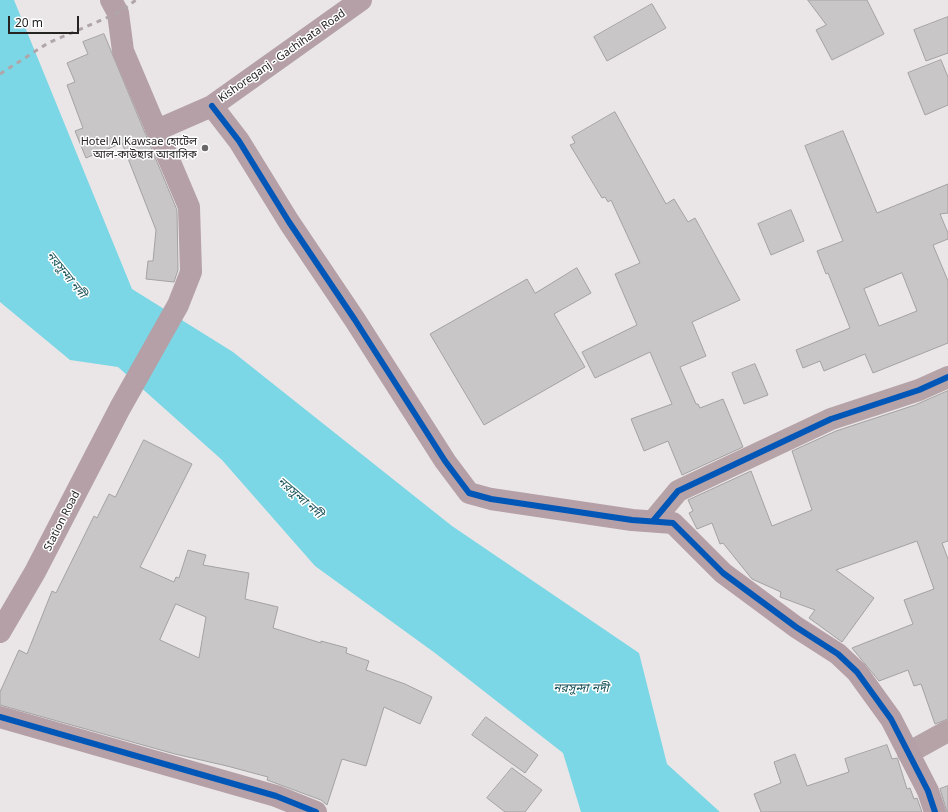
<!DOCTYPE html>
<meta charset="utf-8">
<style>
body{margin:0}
#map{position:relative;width:948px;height:812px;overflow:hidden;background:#eae6e7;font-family:"Noto Sans",sans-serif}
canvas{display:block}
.scale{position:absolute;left:8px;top:16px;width:71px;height:18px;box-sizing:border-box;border:2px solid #262323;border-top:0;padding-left:5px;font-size:12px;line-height:14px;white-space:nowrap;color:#262323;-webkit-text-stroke:3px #fff;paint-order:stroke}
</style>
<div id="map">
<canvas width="948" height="812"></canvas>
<div class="scale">20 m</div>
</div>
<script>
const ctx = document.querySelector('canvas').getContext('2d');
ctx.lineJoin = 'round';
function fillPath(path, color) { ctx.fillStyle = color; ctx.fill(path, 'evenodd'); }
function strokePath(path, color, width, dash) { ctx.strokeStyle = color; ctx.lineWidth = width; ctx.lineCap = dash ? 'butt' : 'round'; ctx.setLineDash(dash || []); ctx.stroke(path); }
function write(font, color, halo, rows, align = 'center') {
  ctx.font = font + ' "Noto Sans","Noto Sans Bengali",sans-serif'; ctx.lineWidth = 3; ctx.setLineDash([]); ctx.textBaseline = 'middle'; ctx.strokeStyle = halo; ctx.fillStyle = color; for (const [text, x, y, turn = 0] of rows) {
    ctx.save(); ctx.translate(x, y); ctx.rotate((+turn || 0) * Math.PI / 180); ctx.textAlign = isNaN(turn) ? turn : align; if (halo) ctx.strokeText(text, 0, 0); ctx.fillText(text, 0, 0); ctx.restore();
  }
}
const water = new Path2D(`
 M0,0h14l118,289 101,63 219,174 187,127 28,111 53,48h-139l-18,-59 -128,-100 -120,-87 -93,-106 -104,-93 -48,-7 -70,-58z`);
const building = new Path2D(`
 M808,0h59l17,34 -52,26 -16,-30 10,-5z
 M652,4l14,24 -59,33 -13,-24z
 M948,17v36l-22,8 -12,-31z
 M104,34l73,176 1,60 -4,12 -28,-3 2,-18h5l3,-31 -34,-87 -36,15 -11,-27 8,-3 -16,-43 8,-3 -8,-19 21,-9 -5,-12z
 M941,60l7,17v28l-23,10 -17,-42z
 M615,112l51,92 8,-5 14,23 7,-4 45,82 -48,22 14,34 -26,11 16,37h2l2,4 23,-9 20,48 -61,28 -14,-34 -24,10 -13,-32 41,-15 -22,-52 -55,26 -13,-26 55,-27 -22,-51 25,-11 -29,-63 -3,2 -3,-5 -3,1 -32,-53 5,-2 -3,-6z
 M843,131l34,82 71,-29v29l-8,1 8,19v6l-15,6 15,36v62l-75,30 -8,-19 -41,17 -4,-10 -17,7 -7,-18 54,-22 -22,-55 -2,1 -9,-23 26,-10 -38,-95zM902,273l15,38 -38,15 -15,-37z
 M791,210l13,31 -33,14 -13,-31z
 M577,268l14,25 -37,21 31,53 -101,58 -54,-91 97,-55 8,14z
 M755,364l13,31 -24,9 -12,-31z
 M948,391v150l-6,2 6,16v160l-13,5 -14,-40 -7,2 -6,-16 -29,11 -27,-33 61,-24 -9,-24 30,-11 -17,-48 -81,29 38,28 -32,44 -33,-24 6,-8 -35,-13 1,-5 -29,-13 -29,-36 -3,1 -8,-21 -15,6 -8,-16 4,-2 -5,-11 63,-29 21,55 40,-16 -20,-59 44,-20 79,-26z
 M144,440l48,24 -52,103 34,15 2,-5 3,1 9,-28 18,5 -3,10 46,8 -4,26 33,8 -5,21 48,15v-2l26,7 -1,5 23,8 -3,9 39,14 27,13 -12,27 -36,-17 -18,59 -24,-7 -15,46 -6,-5 -54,-20 1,-3 -41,-11 -52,-12 -175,-49v-13l19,-42 8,4 25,-63 4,2 38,-77 3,2 12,-24 6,3zM176,604l30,13 -7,41 -39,-18z
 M486,717l52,38 -13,18 -53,-38z
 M887,745l5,14 5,-1 1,2 9,29 3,-1 4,11 3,-1 5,14h-161l-7,-18 27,-11 -7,-21 21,-8 12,32 42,-14 -4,-13z
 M512,768l30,22 -17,22h-20l-18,-14z
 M948,786v26h-1l-7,-23z`);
const street = new Path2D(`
 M653,521l25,-30 153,-72 88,-29 29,-13
 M908,753l40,-22`);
const secondary = new Path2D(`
 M212,106l27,35 50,81 66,98 90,141 24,32 22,6 141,21 41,3 50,50 73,54 42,27 19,18 34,47 37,72 7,21
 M157,130l55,-24 149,-106
 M0,632l35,-60 85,-164 58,-103 13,-33 -2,-65 -66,-156 -5,-38 -7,-13
 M0,717l276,79 40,16`);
const rail = new Path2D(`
 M0,74l48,-31 70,-30 18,-13`);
const cycleway = new Path2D(`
 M212,106l27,35 50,81 66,98 90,141 24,32 22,6 141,21 41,3 50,50 73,54 42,27 19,18 34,47 37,72 7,21
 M653,521l25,-30 153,-72 88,-29 29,-13
 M0,717l276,79 40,16`);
const markers = [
 [205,148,4,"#6b6768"]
];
const streetNames = [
 ["Kishoreganj - Gachihata Road",282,56,-35],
 ["Station Road",62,521,-63]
];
const poiNames = [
 ["Hotel Al Kawsae হোটেল",197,142],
 ["আল-কাউছার আবাসিক",197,155]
];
const waterNames = [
 ["নরসুন্দা নদী",66,275,51],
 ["নরসুন্দা নদী",300,498,41],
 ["নরসুন্দা নদী",581,689]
];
fillPath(water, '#7bd7e5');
fillPath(building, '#c8c6c6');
strokePath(building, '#a4a1a2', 1);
strokePath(street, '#b5a3a8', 22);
strokePath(secondary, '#b4a0a6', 22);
strokePath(rail, '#b0a6a9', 3, [5, 5]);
strokePath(cycleway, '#0057b8', 6);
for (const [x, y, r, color] of markers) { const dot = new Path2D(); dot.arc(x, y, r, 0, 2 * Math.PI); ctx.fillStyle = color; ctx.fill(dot); strokePath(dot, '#fff', 1.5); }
write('11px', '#262323', '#fff', streetNames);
write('11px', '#262323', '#fff', poiNames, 'right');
write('italic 12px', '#175058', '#fff', waterNames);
</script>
